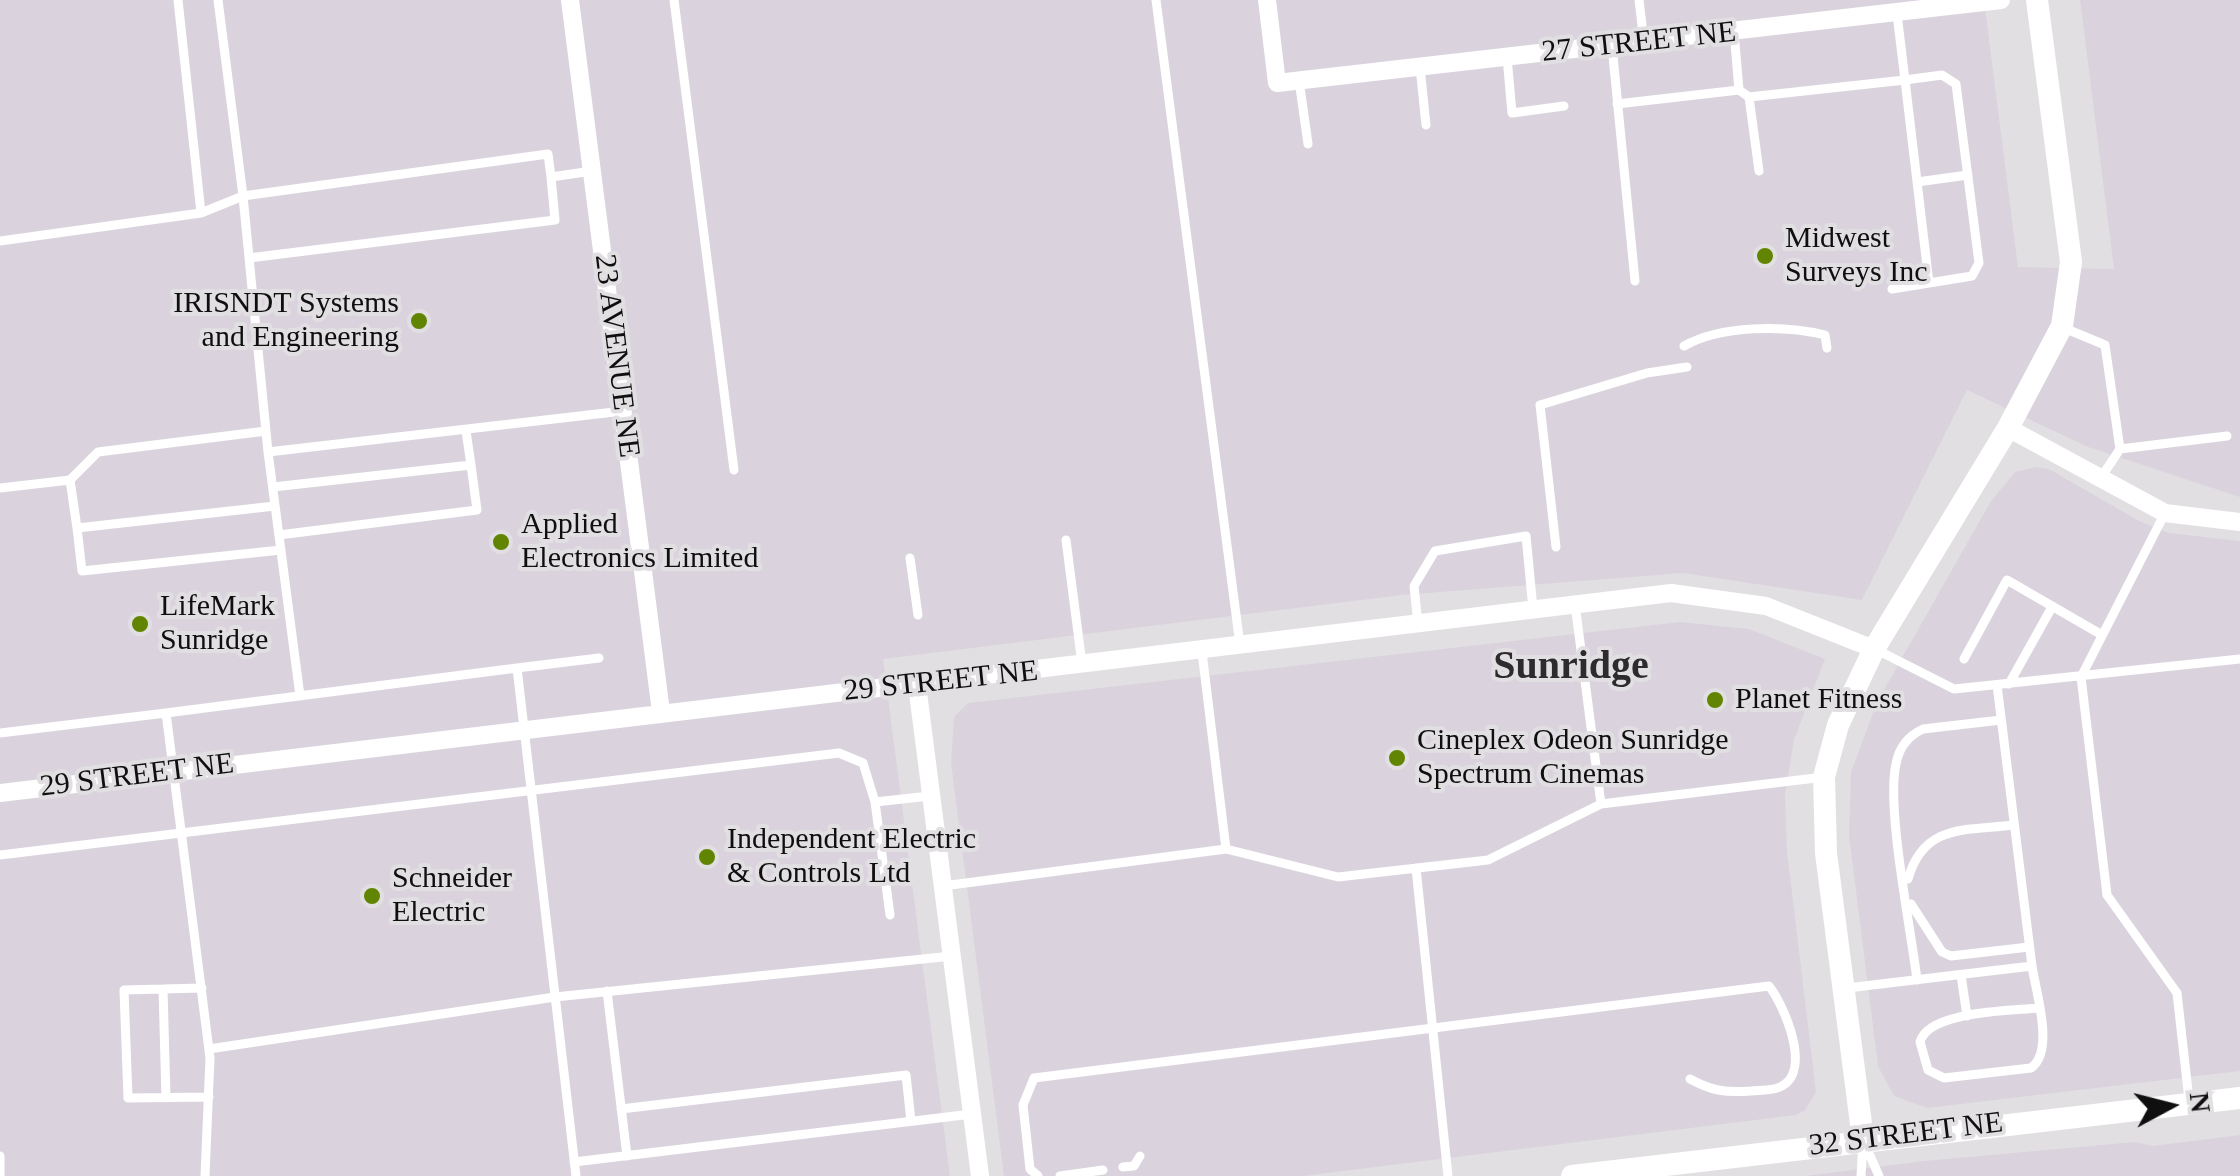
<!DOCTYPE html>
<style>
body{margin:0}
#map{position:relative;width:2240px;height:1176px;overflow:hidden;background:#e2dfe3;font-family:Georgia,serif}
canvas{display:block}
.north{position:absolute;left:2120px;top:1056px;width:100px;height:100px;-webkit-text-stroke:8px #e2dfe3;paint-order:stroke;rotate:83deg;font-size:28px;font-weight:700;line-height:40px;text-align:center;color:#100f10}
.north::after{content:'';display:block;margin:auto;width:35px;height:45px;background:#100f10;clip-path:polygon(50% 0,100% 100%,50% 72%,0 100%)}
</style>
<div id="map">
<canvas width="2240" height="1176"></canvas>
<div class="north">N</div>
</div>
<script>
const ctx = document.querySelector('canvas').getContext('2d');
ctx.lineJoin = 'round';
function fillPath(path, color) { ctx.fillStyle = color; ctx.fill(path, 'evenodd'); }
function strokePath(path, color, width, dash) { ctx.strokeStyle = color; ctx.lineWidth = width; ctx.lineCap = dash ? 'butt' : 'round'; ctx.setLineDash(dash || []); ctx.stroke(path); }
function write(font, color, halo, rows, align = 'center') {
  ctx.font = font + ' Georgia,serif'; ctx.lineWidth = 8; ctx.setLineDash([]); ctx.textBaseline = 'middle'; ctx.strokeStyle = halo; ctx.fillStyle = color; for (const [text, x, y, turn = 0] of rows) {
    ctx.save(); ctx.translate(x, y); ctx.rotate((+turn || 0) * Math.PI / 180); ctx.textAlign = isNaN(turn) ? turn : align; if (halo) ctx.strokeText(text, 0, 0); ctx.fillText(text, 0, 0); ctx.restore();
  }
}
const built = new Path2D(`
 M0,0h1984l34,267 96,2 -34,-269h160v497l-152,-50 -121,-57 -105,210 -179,-27 -281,22 -519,64 67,517h-950z
 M2036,467l13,2 92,53 28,11 71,8v530l-313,37 -33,-12 -16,-30 -29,-231 2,-63 26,-70 114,-201 24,-29z
 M1680,622l69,7 76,30 -31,81 -9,55 2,56 29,241 -11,18 -9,5 -493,61h-299l-53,-413 3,-46 14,-14z
 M2240,1135v41h-435l119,-15 211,-19 18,4z`);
const service = new Path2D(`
 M178,0l23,213
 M218,0l25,196 305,-42 3,23 41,-6
 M674,0l60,470
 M1156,0l84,645
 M1639,0l5,42
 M1612,46l23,235
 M1507,57l5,56 52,-7
 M1420,67l6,58
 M1299,80l9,64
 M1739,90l10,7 156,-17 -8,-66
 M1749,97l10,74
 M1617,104l122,-14 -5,-58
 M1917,182l51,-7
 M0,241l201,-28 42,-17 25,256 32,244
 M249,258l306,-38 -4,-43
 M1892,289l80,-13 7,-13 -23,-179 -14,-9 -37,5 24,203
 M2064,328l41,17 15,104 107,-13
 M1684,346c37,-21 101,-21 141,-11l2,13
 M268,452l355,-41
 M2100,479l20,-30
 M70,480l7,48
 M273,487l198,-22 -5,-34
 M0,488l70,-8 28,-28 168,-21
 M275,506l-198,22 5,43 199,-21
 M2165,513l-84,164 26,218 70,98 12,107
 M279,535l198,-25 -6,-45
 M1066,540l16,124
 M1556,547l-16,-142 107,-32 40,-6
 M910,558l8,57
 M1575,604l26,200 223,-27
 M1418,624l-4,-38 21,-35 91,-15 7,73
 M1877,650l77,39 286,-30
 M1964,659l43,-79 95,55
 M517,668l82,-10
 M2009,684l43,-77
 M166,713l351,-45 59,508
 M0,733l166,-20 44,345 -5,118
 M875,802l15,113
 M1226,849l112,28 150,-17 113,-56
 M0,855l839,-102 24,10 12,39 55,-6
 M1416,868l32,308
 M1908,879c16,-56 58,-48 106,-54
 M943,886l283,-37 -24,-197
 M1911,904l31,48 9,4 78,-9
 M2032,966c4,27 23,85 -1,102l-87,10 -16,-8 -8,-28c8,-31 90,-31 118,-34
 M1961,975l6,41
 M1917,980c-6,-51 -31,-172 -21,-216 3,-17 12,-28 27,-35l78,-9
 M202,988l-78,2 4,108 81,-1
 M1847,988l185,-22 -35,-281
 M163,989l3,109
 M607,991l20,165
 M209,1049l346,-52 397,-41
 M621,1109l285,-34 5,46
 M1864,1142l15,34
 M0,1156v20
 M574,1162l398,-48
 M1123,1167l11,-1 6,-10
 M1038,1176l-8,-7 -7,-64 11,-27 735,-92c15,19 43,84 13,100 -8,5 -22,4 -31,5 -25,2 -39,0 -61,-12
 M1060,1176l43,-6
 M1861,1176l2,-34`);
const minor = new Path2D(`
 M570,0l91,712
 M1267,0l10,83 724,-83
 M2008,428l157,85 75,9
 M917,685l63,491
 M0,793l1671,-200 95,13 108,43`);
const tertiary = new Path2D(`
 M1863,1139l-37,-286 -2,-76 14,-52 36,-76 134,-221 54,-102 9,-64 -34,-262
 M1572,1176l668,-78`);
const markers = [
 [1765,256,10,"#618401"],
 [419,321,10,"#618401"],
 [501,542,10,"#618401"],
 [140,624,10,"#618401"],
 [1715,700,10,"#618401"],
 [1397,758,10,"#618401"],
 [707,857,10,"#618401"],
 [372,896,10,"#618401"]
];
const streetNames = [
 ["27 STREET NE",1639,43,-6],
 ["23 AVENUE NE",616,356,83],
 ["29 STREET NE",941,682,-6],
 ["29 STREET NE",137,776,-7],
 ["32 STREET NE",1906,1135,-7]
];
const poiNames = [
 ["Midwest",1785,239],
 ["Surveys Inc",1785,273],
 ["IRISNDT Systems",399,304,"right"],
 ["and Engineering",399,338,"right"],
 ["Applied",521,525],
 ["Electronics Limited",521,559],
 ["LifeMark",160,607],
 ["Sunridge",160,641],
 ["Planet Fitness",1735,700],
 ["Cineplex Odeon Sunridge",1417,741],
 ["Spectrum Cinemas",1417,775],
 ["Independent Electric",727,840],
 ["& Controls Ltd",727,874],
 ["Schneider",392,879],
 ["Electric",392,913]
];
const districtNames = [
 ["Sunridge",1571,668]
];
fillPath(built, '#dad3dd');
strokePath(service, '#fff', 9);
strokePath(minor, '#fff', 18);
strokePath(tertiary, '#fff', 22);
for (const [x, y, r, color] of markers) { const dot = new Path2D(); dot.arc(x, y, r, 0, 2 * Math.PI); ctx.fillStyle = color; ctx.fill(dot); strokePath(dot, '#e2dfe3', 4); }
write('30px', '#100f10', '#e2dfe3', streetNames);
write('30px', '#100f10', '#e2dfe3', poiNames, 'left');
write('bold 40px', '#2d2b2d', '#e2dfe3', districtNames);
</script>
